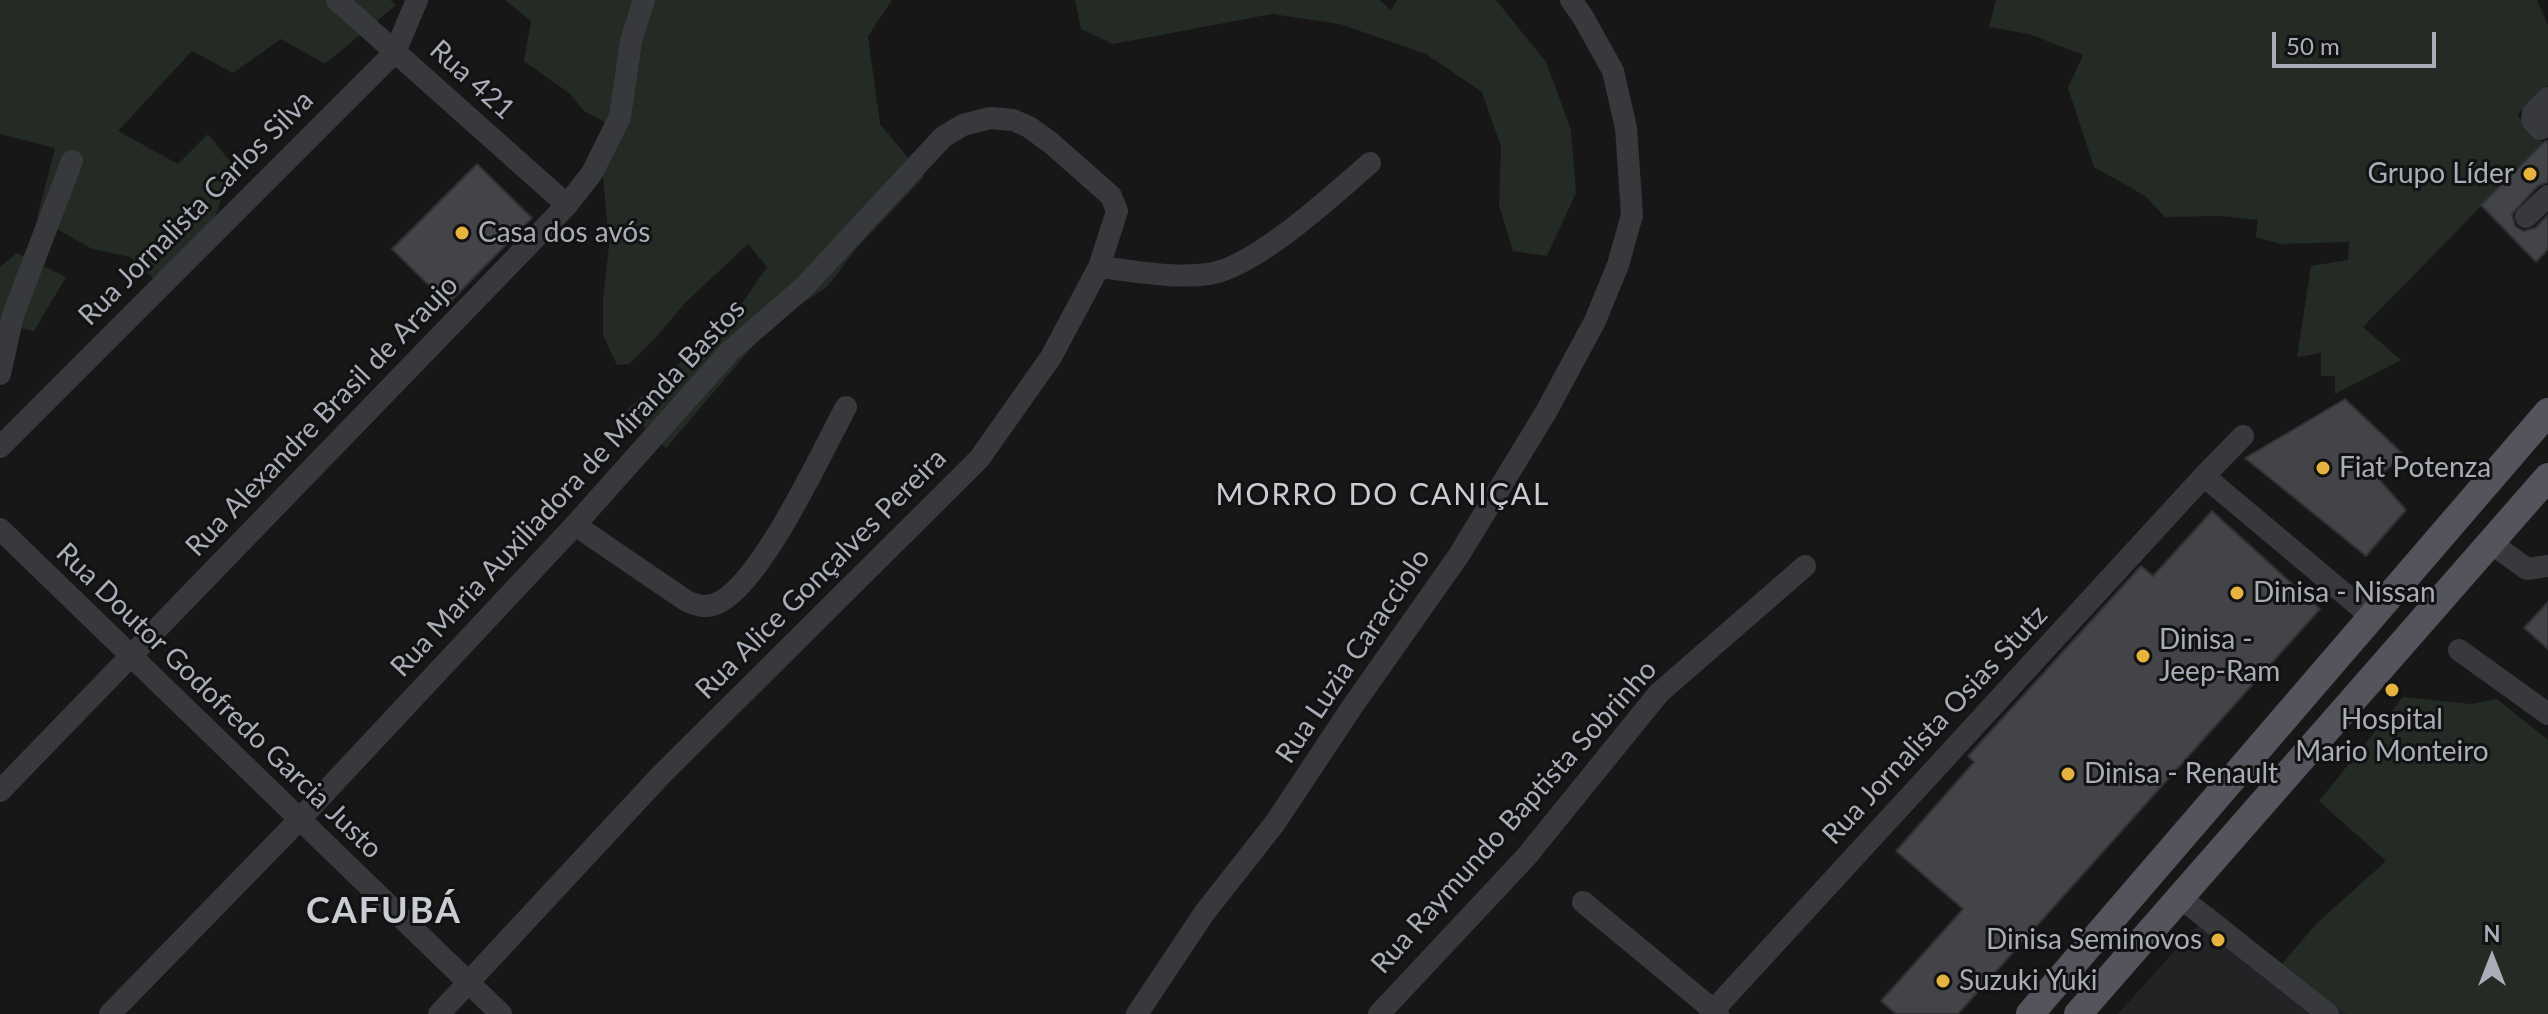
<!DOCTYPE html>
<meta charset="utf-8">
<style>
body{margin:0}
#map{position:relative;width:2548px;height:1014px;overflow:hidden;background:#171718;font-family:Lato,sans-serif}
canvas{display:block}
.north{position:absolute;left:2452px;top:918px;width:80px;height:80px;-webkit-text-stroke:6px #121213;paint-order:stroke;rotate:0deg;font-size:22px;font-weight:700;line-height:32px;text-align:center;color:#a9adb8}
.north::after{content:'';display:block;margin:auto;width:28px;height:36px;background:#a9adb8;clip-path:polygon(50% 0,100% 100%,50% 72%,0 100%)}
.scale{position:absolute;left:2272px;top:32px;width:164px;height:36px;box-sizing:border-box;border:4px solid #a9adb8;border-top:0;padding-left:10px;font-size:24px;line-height:28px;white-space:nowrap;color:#a9adb8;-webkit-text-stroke:6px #121213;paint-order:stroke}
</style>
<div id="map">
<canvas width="2548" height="1014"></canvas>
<div class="north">N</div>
<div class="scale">50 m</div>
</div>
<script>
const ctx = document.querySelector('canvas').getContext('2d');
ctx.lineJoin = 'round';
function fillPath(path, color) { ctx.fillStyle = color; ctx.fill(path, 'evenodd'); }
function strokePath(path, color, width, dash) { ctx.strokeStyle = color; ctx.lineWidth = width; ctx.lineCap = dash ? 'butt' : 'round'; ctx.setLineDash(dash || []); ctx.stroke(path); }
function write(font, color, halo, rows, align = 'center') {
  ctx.font = font + ' Lato,sans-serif'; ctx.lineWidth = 6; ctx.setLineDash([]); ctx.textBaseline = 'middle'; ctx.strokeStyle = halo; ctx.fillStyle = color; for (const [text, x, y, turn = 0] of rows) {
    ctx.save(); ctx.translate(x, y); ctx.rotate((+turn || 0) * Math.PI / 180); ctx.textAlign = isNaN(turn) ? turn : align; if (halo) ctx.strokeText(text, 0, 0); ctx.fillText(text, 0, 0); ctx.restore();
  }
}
const built = new Path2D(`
 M2213,908l69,56 64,50h-228z`);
const green = new Path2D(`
 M0,0h390l6,5 -71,59 -44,-25 -48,34 -41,-22 -74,80 60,33 30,-30 24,30 -20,63 -52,58 -30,-28 -38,-8 -55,-31 18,-70 -55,-14z
 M505,0h387l-24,36 12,88 44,53 -68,72 -28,37 -58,40 -104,122 -39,-38 109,-98 31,-45 -19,-23 -62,58 -27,32 -30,30 -12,1 -14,-30v-36l6,-53 -6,-70 14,-31 -14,-24 -19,-10 -15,-18 -45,-32 7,-40z
 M1075,0h304l12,10 6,-10h99l50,62 25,68 5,63 -29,63 -34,-5 -14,-46 2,-58 -19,-55 -56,-38 -86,-30 -68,-10 -159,30 -32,-15z
 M1996,0h541l11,25v60l-31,30 26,28 -180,184 38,33 -66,34v-18h-14v-23l-24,4 14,-91 37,-6 1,-18 -69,2 -24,-7 2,-17 -37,-4 -56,1 -20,-21 -51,-29 -26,-79 15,-33 -54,-21 -40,-7z
 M17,253l49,24 -32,54 -34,-7v-57z
 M2403,697l68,7 26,-5 51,41v274h-202l-64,-50 34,-40 70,-63 -67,-60z`);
const building = new Path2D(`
 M2548,141v41l-10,4 -26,28 3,12 8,5 12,-3 13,-13v34l-12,13 -55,-57 63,-63z
 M477,164l55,54 -84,86 -56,-55z
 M2345,399l58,55 -25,24 28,32 -40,46 -121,-98z
 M2212,511l108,98 -362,405h-62l-15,-13 82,-92 -67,-58 78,-89 -6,-6 173,-190 12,10z
 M2548,602v47l-24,-21z`);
const minor = new Path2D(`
 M337,0l230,205
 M2548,98l-15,15 -1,7 8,9 8,-4
 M2526,217l22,-21
 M1099,267c37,4 74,12 110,7 47,-7 125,-80 161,-111
 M0,374l13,-59 59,-154
 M2243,436l-39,40 168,141
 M0,447l395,-395 22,-52
 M575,525l110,75c12,6 22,9 35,2 44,-24 100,-147 126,-195
 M0,529l501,485
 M2491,543l36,26 21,-3
 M2459,650l89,64
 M0,791l567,-586 25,-32 28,-56 11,-76 13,-41
 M2181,898l147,116
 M1583,902l135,112
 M110,1014l189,-194 276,-295 155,-174 74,-64 139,-150 20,-12 27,-7 23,2 16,7 22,16 60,53 6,15 -18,56 -48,90 -72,102 -318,316 -222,239
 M1137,1014l68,-102 70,-89 77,-116 107,-152 87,-143 49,-91 23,-56 14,-50 -6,-87 -13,-57 -30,-54 -12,-17
 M1379,1014l147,-157 133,-164 146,-127
 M1710,1014l494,-538`);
const major = new Path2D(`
 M2030,1014l518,-602
 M2078,1014l470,-537`);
const markers = [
 [2530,174,8,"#e7b33f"],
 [462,233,8,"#e7b33f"],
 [2323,468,8,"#e7b33f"],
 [2237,593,8,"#e7b33f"],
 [2143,656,8,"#e7b33f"],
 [2392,690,8,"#e7b33f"],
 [2068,774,8,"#e7b33f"],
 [2218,940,8,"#e7b33f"],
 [1943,981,8,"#e7b33f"]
];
const streetNames = [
 ["Rua 421",472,80,42],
 ["Rua Jornalista Carlos Silva",196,208,-45],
 ["Rua Alexandre Brasil de Araujo",322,416,-46],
 ["Rua Maria Auxiliadora de Miranda Bastos",568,488,-47],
 ["Rua Alice Gonçalves Pereira",821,574,-45],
 ["Rua Luzia Caracciolo",1353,656,-56],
 ["Rua Doutor Godofredo Garcia Justo",219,701,44],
 ["Rua Jornalista Osias Stutz",1935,725,-47],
 ["Rua Raymundo Baptista Sobrinho",1514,817,-48]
];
const poiNames = [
 ["Grupo Líder",2514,174,"right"],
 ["Casa dos avós",478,233],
 ["Fiat Potenza",2339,468],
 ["Dinisa - Nissan",2253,593],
 ["Dinisa -",2159,640],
 ["Jeep-Ram",2159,672],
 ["Hospital",2392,720,"center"],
 ["Mario Monteiro",2392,752,"center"],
 ["Dinisa - Renault",2084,774],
 ["Dinisa Seminovos",2202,940,"right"],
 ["Suzuki Yuki",1959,981]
];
const neighbourhoodNames = [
 ["MORRO DO CANIÇAL",1383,495]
];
const districtNames = [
 ["CAFUBÁ",384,911]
];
fillPath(built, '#232325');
fillPath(green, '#232b24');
fillPath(building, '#434448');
strokePath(building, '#313134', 2);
strokePath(minor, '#38393d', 22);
strokePath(major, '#54555c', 28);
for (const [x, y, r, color] of markers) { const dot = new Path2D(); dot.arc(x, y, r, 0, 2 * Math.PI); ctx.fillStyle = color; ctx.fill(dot); strokePath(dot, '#121213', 3); }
write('28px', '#a9adb8', '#121213', streetNames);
write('28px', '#a9adb8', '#121213', poiNames, 'left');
ctx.letterSpacing = '2px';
write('30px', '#caccd4', '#121213', neighbourhoodNames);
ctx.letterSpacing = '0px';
ctx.letterSpacing = '2px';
write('bold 36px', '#caccd4', '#121213', districtNames);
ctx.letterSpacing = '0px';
</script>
